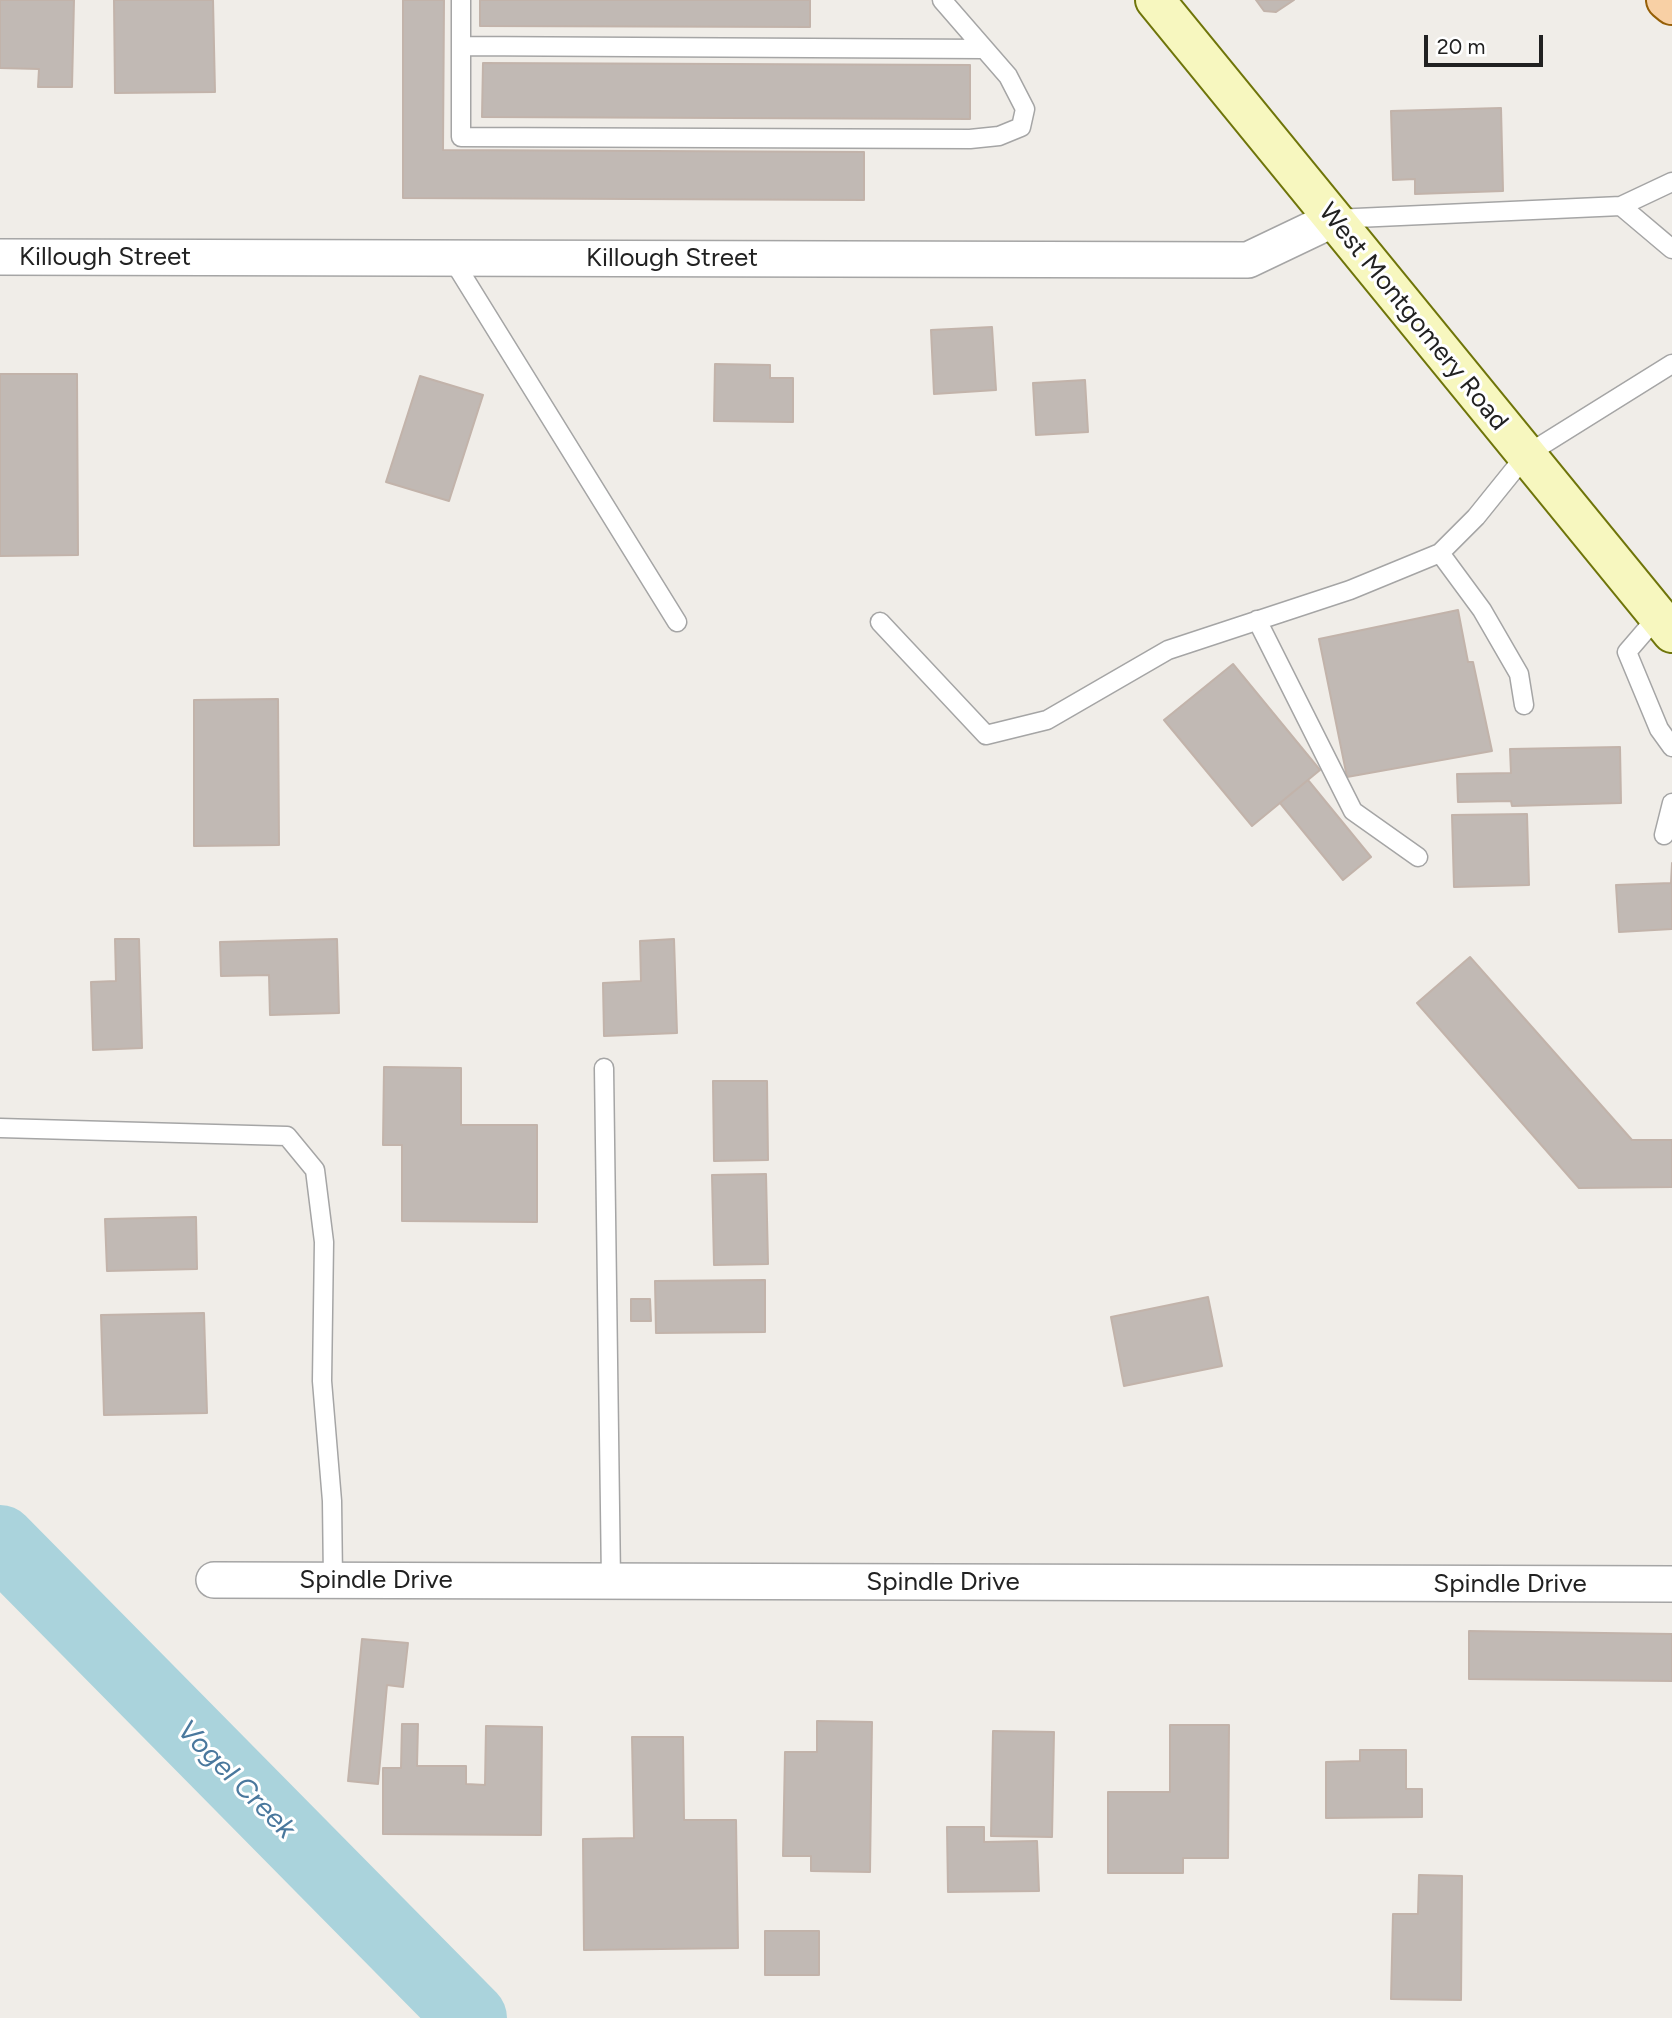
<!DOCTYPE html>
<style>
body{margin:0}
#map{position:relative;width:1672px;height:2018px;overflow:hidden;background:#f0ede8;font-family:Figtree,sans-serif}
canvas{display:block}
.scale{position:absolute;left:1424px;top:35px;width:119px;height:32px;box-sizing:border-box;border:4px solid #212121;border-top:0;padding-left:9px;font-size:21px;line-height:24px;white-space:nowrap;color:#212121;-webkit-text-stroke:5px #fff;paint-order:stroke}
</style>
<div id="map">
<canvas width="1672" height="2018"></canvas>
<div class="scale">20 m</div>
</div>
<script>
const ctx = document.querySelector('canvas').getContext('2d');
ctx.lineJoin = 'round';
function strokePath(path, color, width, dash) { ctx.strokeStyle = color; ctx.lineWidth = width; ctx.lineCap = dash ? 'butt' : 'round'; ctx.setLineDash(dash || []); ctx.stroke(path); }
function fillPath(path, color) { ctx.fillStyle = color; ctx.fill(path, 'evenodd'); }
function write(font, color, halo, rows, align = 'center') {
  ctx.font = font + ' Figtree,sans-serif'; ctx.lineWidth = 6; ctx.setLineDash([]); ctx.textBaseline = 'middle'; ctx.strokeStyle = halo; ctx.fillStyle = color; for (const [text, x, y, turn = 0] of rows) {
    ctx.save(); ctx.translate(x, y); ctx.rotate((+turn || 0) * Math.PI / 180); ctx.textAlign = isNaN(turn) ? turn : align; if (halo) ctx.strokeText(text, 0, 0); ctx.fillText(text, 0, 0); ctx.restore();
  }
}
const river = new Path2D(`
 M0,1541l471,477`);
const building = new Path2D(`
 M0,0h74l-2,87h-34l1,-18 -39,-1z
 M114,0h99l2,92 -100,1z
 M403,0h41l-1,150 421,2v48l-461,-2z
 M480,0h330v27l-330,-1z
 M1256,0h38l-18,12 -12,-1z
 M483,63l487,2v54l-488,-2z
 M1501,108l2,83 -88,3v-15l-22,1 -2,-69z
 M992,327l4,63 -62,4 -3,-64z
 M715,364l55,1v13h23v44l-79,-1z
 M0,374h77l1,181 -78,1z
 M420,376l63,19 -34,106 -63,-19z
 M1085,380l3,52 -52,3 -3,-52z
 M1458,610l10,52h5l19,89 -145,26 -28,-138z
 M1233,664l87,106 -68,56 -88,-106z
 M278,699l1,146 -85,1v-146z
 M1620,747l1,56 -109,3 -1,-5 -53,1 -1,-28 54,-1 -1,-24z
 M1308,780l63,77 -28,23 -63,-77z
 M1527,814l2,71 -75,2 -2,-72z
 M1672,863v66l-53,3 -3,-47 55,-2z
 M115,939h24l3,109 -49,2 -2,-68 25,-1z
 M337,939l2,74 -69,2 -1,-40 -48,1 -1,-34z
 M674,939l3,94 -73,3 -1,-53 38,-2 -1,-40z
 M1470,957l162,183h40v47l-93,1 -162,-185z
 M384,1067l77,1v57h76v97l-135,-1v-76h-19z
 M713,1081h54l1,79 -54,1z
 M766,1174l2,90 -54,1 -2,-90z
 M196,1217l1,52 -90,2 -2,-52z
 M765,1280v52l-109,1 -1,-52z
 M1208,1297l14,69 -98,20 -13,-69z
 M631,1299h19l1,22h-20z
 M204,1313l3,100 -103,2 -3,-100z
 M1469,1631l203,3v47l-203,-2z
 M362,1639l46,4 -5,44 -16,-2 -9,99 -30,-3z
 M817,1721l55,1 -2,150 -59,-1v-15h-28l2,-104h32z
 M402,1724h16l-1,42h49v18l19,1 1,-59 56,1 -1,108 -158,-1v-66h18z
 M1170,1725h59l-1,133h-45v15h-75v-81h62z
 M993,1731l61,1 -2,105 -61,-1z
 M632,1737h51l1,83h52l2,128 -154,2 -1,-111 51,-1z
 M1360,1750h46v39h16v28l-96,1v-56l34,-1z
 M947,1827h37v15l53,-1 2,50 -91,1z
 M1419,1875l43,1 -1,124 -70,-1 2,-85h25z
 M765,1931h54v44h-54z`);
const service = new Path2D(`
 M461,0v137l509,2 29,-3 22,-9 4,-18 -17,-33 -66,-76
 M461,46l523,3
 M1621,206l51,43
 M1334,219l287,-13 51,-24
 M451,257l226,365
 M1440,553l42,57 37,64 5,31
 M1658,616l-31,36 32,77 13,18
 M1257,620l96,191 65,46
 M880,622l106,113 61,-15 121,-70 182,-60 90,-37 36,-36 50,-62 146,-91
 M1664,835l8,-32
 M604,1068l7,513
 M0,1128l287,8 28,34 9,72 -2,139 10,120 1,79`);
const minor = new Path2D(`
 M0,257l1248,3 86,-41
 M214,1580l1458,4`);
const secondary = new Path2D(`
 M1155,0l517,633`);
const primary = new Path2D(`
 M1666,0l6,5`);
const streetNames = [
 ["Killough Street",105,257],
 ["Killough Street",672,258],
 ["West Montgomery Road",1413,317,51],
 ["Spindle Drive",376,1580],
 ["Spindle Drive",943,1582],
 ["Spindle Drive",1510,1584]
];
const waterNames = [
 ["Vogel Creek",236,1780,45]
];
strokePath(river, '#aad3dc', 72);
fillPath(building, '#c1b9b4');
strokePath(building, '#c2b3aa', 2);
strokePath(service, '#a5a5a5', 21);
strokePath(minor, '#a5a5a5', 38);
strokePath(secondary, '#6f750a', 42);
strokePath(primary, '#965f07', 42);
strokePath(service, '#fff', 18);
strokePath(minor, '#fff', 35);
strokePath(secondary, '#f7f7bf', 38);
strokePath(primary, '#f8d0a5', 38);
write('26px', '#212121', '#fff', streetNames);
write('italic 28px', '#4a789d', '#fff', waterNames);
</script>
